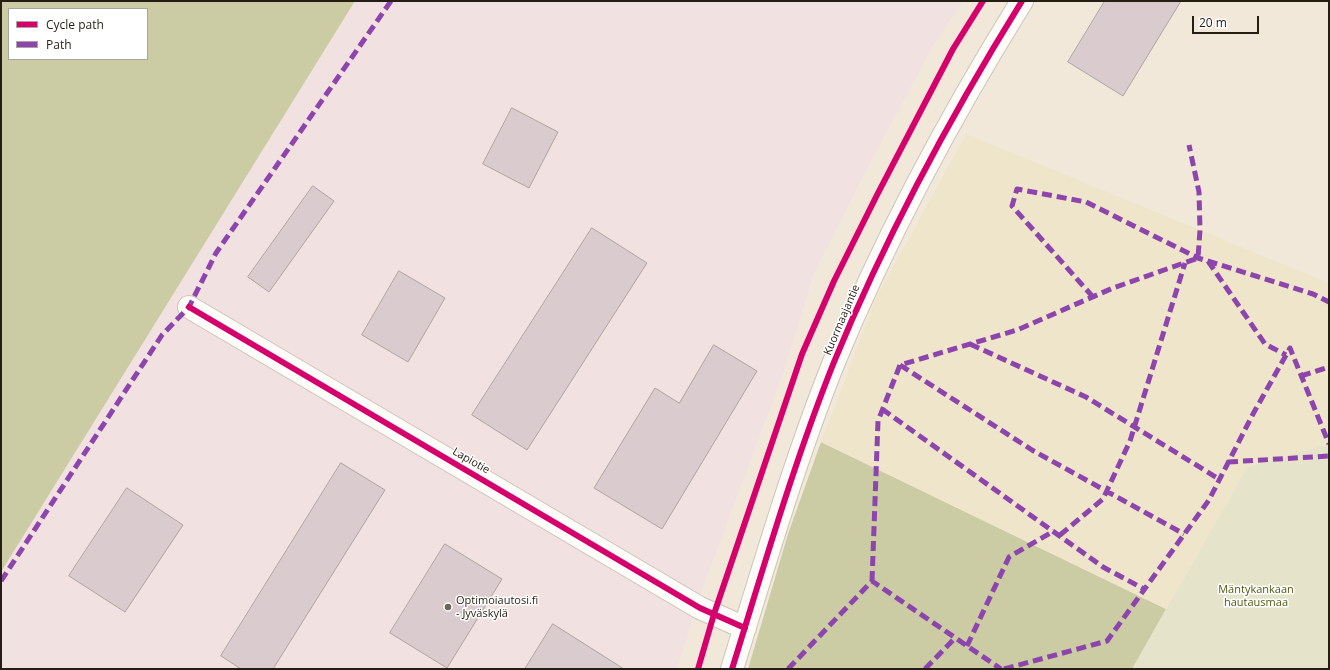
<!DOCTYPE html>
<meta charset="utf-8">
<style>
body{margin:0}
#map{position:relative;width:1330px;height:670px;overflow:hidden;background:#f2e8da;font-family:"Open Sans",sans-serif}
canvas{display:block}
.frame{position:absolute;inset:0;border:2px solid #251e14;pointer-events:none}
.legend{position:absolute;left:8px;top:8px;width:140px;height:52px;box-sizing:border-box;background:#fff;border:1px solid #a8a5a1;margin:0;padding:5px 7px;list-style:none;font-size:12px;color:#251e14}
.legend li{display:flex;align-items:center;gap:8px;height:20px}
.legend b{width:20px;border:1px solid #a8a5a1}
.scale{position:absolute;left:1192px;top:16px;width:67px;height:18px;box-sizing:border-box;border:2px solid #251e14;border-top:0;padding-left:5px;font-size:12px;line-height:14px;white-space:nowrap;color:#251e14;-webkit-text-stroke:3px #fff;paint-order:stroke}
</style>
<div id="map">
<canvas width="1330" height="670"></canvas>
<div class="frame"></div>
<ul class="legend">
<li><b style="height:5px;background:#d6006c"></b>Cycle path</li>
<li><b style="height:5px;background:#8e44ad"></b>Path</li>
</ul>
<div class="scale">20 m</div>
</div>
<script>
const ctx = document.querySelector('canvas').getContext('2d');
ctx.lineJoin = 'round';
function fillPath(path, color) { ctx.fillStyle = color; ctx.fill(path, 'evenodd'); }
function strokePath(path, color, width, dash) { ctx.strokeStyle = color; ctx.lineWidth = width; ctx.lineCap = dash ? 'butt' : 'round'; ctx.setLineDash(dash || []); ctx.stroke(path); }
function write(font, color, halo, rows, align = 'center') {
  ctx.font = font + ' "Open Sans",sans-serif'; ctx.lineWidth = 3; ctx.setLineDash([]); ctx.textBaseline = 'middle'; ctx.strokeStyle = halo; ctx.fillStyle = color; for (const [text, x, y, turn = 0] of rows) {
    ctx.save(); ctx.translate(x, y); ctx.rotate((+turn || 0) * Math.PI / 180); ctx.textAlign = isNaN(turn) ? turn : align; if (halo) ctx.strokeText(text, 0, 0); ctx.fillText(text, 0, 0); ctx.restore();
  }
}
const industrial = new Path2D(`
 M355,1h608l-30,45 -65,121 -54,106 -30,98 -83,222 -24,76h-676v-97z`);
const green = new Path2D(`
 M1329,444v225h-197l115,-202z`);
const forest = new Path2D(`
 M1,1h354l-354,571zM9,9h138v50h-138z
 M821,442l345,167 -34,60h-384l40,-135z`);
const sand = new Path2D(`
 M966,134l363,149v161l-82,23 -81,142 -345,-167 55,-144z`);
const building = new Path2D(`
 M1105,1h76l-58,95 -55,-34z
 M512,108l46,24 -29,56 -46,-24z
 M313,186l21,15 -65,91 -21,-15z
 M592,228l55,35 -120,187 -55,-35z
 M399,271l46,27 -37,64 -46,-27z
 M714,345l43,26 -95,158 -68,-41 61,-100 24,15z
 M341,463l44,27 -112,179h-32l-20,-13z
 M127,488l56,37 -58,87 -56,-36z
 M445,544l57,35 -55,89 -57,-35z
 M553,624l71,45h-99z`);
const minor = new Path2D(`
 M189,307l511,301 45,20
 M732,669c32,-103 62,-207 102,-307 52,-126 116,-245 188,-361`);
const quiet = new Path2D(`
 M1208,261l57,83 21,11
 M1093,297l-81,-91 5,-17 69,13 112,56 115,36 16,8
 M970,344l116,53 133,82
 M900,365l132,85 152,84
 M1301,376l28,-9
 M882,409l221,158 41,22
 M1228,462l101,-6
 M1060,535l43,-36 27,-58 55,-178
 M1,581l161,-246 27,-28 27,-54 175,-252
 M872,581l6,-160 22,-56 117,-35 96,-42 85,-30 2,-28 -1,-38 -10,-47
 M967,646l42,-89 45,-26
 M788,669l84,-88 129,88
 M925,669l30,-31
 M1004,669l103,-28 102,-141 44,-86 37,-66 39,96`);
const cycleway = new Path2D(`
 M189,307l511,301 45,20
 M698,669l16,-55 88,-260 32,-73 43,-86 76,-146 30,-48
 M732,669c32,-103 62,-207 102,-307 52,-126 116,-245 188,-361`);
const markers = [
 [448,607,4,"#6d6559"]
];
const streetNames = [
 ["Kuormaajantie",842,320,-67],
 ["Lapiotie",471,461,30]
];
const parkNames = [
 ["Mäntykankaan",1256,590],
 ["hautausmaa",1256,603]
];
const poiNames = [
 ["Optimoiautosi.fi",456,601],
 ["- Jyväskylä",456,614]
];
fillPath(industrial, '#f2e1e1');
fillPath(green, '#e5e4ca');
fillPath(forest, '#cbcba4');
fillPath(sand, '#efe5ca');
fillPath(building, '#daccce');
strokePath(building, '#aea4a2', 1);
strokePath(minor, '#ccc4b9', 24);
strokePath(minor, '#fdfcf9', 22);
strokePath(quiet, '#8e44ad', 5, [10, 5]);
strokePath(cycleway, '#d6006c', 6);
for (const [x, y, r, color] of markers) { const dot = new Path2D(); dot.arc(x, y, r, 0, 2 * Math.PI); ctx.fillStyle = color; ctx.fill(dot); strokePath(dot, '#fff', 1.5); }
write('11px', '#251e14', '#fff', streetNames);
write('11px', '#525913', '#fff', parkNames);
write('11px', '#251e14', '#fff', poiNames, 'left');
</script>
